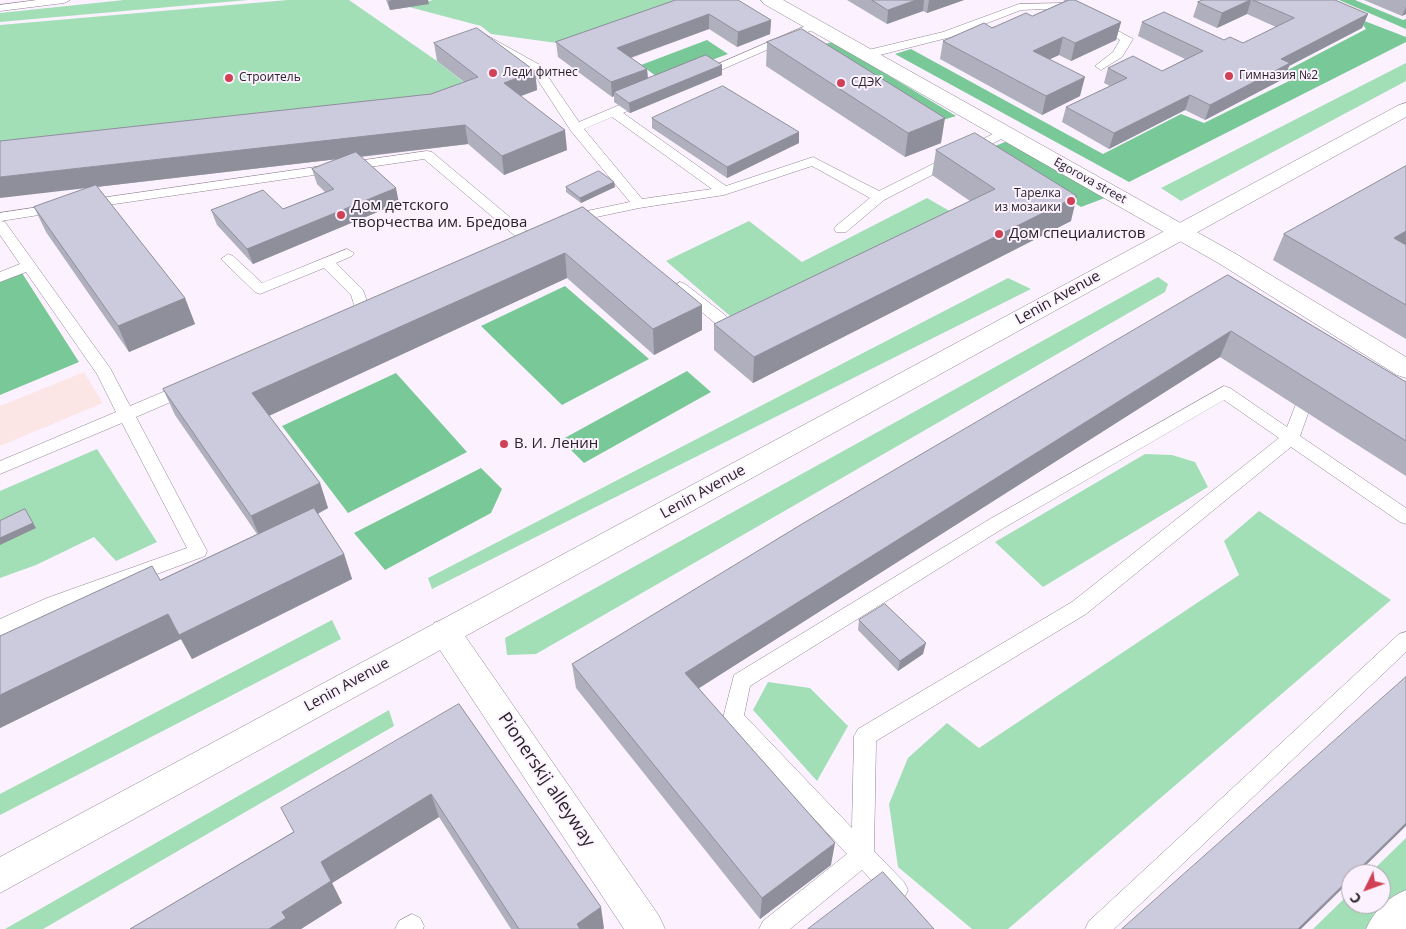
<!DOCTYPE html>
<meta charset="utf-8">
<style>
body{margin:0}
#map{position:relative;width:1406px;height:929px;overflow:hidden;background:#fcf1fe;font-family:"Open Sans",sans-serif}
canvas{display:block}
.north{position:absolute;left:1341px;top:864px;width:50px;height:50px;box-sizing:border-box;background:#fcf1fe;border:1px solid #a89fa9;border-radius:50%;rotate:228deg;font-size:14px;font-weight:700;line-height:20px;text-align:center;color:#292429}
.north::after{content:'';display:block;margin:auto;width:18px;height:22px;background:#d14156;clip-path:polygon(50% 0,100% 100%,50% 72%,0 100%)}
</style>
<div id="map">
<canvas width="1406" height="929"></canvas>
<div class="north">С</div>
</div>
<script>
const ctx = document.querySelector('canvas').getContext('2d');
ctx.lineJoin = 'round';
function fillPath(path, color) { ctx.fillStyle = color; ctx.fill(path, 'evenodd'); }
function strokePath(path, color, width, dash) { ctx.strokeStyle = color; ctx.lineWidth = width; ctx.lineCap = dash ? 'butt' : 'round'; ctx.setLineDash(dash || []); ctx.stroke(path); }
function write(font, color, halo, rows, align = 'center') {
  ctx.font = font + ' "Open Sans",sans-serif'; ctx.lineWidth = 4; ctx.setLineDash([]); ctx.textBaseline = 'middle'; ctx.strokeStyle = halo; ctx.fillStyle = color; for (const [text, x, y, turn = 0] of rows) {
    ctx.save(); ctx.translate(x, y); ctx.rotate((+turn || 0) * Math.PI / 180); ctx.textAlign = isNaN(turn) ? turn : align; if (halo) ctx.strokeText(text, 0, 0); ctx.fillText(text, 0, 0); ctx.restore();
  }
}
const industrial = new Path2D(`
 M84,372l19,31 -103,43v-40z`);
const green = new Path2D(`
 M124,0h124l-248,22v-9z
 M288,0h61l88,61 44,35 -481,65v-136z
 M433,0h252l-128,43 -66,-9 -10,-8 -72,-19z
 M1406,63v18l-225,120 -20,-13z
 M927,198l35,20 -225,104 -71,-61 83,-40 53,41z
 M1158,277l10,7 -3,8 -629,362 -29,1 -2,-17z
 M1008,278l23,11 -599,300 -4,-11z
 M97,449l60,93 -41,19 -22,-24 -58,28 -36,13v-87z
 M1145,454l27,1 23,7 13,25 -165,100 -48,-45z
 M1259,511l132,89 -383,329h-36l-74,-62 -9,-63 19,-46 39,-35 32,25 260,-173 -15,-34z
 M332,620l9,19 -341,176v-21z
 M768,682l42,6 38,38 -31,55 -64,-71z
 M389,710l5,16 -351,203h-38z
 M1406,838v53l-38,38h-55l38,-37v12h30v-30h-12z`);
const forest = new Path2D(`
 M1310,0l96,37v5l-277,140 -234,-128 16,-5 192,105 78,-40 23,9 87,-43 -9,-7 84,-44 -3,-4z
 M1339,0h16l48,20 3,-1v10z
 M707,40l21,14 -68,25 -19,-14z
 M833,42l123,74 -23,7 -121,-76z
 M1012,139l98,57 -29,11 -93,-58z
 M22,273l57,89 -79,33v-114z
 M565,286l84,73 -87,46 -81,-79z
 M687,371l24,21 -127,71 -23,-23z
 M396,373l71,79 -119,61 -66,-87z
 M481,468l21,21 -11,24 -106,57 -31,-37z`);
const lane = new Path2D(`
 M37,0h33l-6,3 -64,8v-6z
 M1064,3l4,1v4l-47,2 -70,27 -83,21 -6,-4 2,-3 79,-19 76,-28z
 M1098,20l35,19 -11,18 -21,13 -6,-4 18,-14 7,-12 -26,-15v-4z
 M815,22l6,3 -2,2 -114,50h-8l-2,-3z
 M486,35l54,30 39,57 62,-26h8l2,3 -2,3 -26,11 103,73 87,-29 66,34 122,-61h10l2,3 -129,67 -38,32h-10l-2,-3 2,-3 34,-28 -58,-32 -88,29 -85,13 -71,15 -5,-1 -2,-3 2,-3 67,-14 -59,-71 -39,-60 -50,-30v-4zM612,117l100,72 -70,10 -58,-70z
 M427,151l5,1 98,82 2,3 -2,3h-10l-96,-81 -337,49 -7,-4 7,-4z
 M59,204l7,4 -2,3 -63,10 4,1 105,146 20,38 52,-22h12l2,4 -2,4 -58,25 71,134 -2,5 -144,54 -61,26v-17l47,-21 140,-50 -65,-125 -122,51v-13l116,-49 -19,-38 -71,-102 -26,10v-10l20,-8 -20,-29v-22z
 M347,249l7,4 -2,3 -16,7 27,27 7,20 -3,4h-10l-6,-19 -27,-27 -64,26 -5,-2 -34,-33 7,-5 5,2 29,27z
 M680,282l5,2 40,31 3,4 -3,4h-10l-40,-33 -3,-3z
 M1224,386l6,2 57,39 9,-23h12l2,4 -10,28 106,72v16l-6,-2 -109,-75 -205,167 -210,127 -2,110 30,31 4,8 -4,8 -8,3 -8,-3 -26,-28 -72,59h-31l4,-8 84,-67 -121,-130 -3,-6 11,-43 256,-156zM1224,400l55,38 -207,164 -214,127 -4,7 -2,92 -108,-113 6,-29 252,-157z
 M1406,632v20l-292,277h-29l4,-8 310,-287z
 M412,914l8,4 4,8 -1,3h-28l4,-8z`);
const street = new Path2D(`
 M761,0h22l453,254 170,103v21l-9,-3 -177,-111 -456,-260z
 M445,619l11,4 203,293 6,13h-41l-190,-288 -5,-9 5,-9z
 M1406,890v39h-40c8,-18 22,-32 40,-39z`);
const primary = new Path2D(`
 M1406,103v14l-1406,776v-36l1399,-752z`);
const wall = new Path2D(`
 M386,0h42l1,4 -39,6z
 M676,0l95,20 -1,14 -33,13 -28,-18 -78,29 16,11 1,9 74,-13v10l-92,38 -16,-11v-6l-2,1 -54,-40 -2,-15z
 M847,0h117l-37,13 -4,-2 -36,13z
 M1063,0h12l46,22 -5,18 -45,21 -12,-6 -9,4 30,37 -38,19 -102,-56 3,-18 89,-25 33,-15z
 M1203,0h132l33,14 -6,14 -73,38 -4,12 -80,42 -20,-10 -76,39 -47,-27 4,-15 44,-21 -6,-3 4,-15 54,3 23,-12 -47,-23 4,-14 82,18 19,3 33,-16 -29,-13 -30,14 -24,-11 5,-15z
 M1364,0h42v14l-4,2z
 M767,42l174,101 -36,14 -139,-91z
 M434,43l101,28 2,19 -16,6 46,54 -63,25 -36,-31 -107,13 38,46 -146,61 -36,-39 -6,-15 72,-1 42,-17 -8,-8 -5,-15 26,-10 -241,28 88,111 10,26 -66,28 -83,-120 -12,-25 54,-19 343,-94 33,-12 -27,-21z
 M652,118l147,14v11l-72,35 -75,-50z
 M936,150l135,71 -318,162 -39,-33v-26l256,-123 -38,-26z
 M1406,166v173l-133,-79 11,-26z
 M614,182l1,5 -34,16 -15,-11v-5z
 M583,207l119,123 -48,25 -87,-77 -298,138 51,67 8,25 -10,6 26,40 8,25 -160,80 -11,-20 -181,89v-92l160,-56 97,-46 -82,-119 -12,-26z
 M1228,275l178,107v94l-186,-119 -521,331 132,177 -71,54 -184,-231 -4,-24z
 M859,620l64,34 -25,17 -40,-41z
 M459,704l145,224 -1,1h-92l-72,-112 -107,66 10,20 -41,26h-171l163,-97z`);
const shadedWall = new Path2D(`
 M392,0h36l1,4 -39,6 -2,-9z
 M916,0h8l-1,11 -36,13 1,-14z
 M929,0h35l-37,13z
 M1250,0h1l-4,14 -30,14 5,-15z
 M1406,7v7l-4,2z
 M709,14v15l-91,33 -1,-14z
 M1368,14l-6,14 -73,38 -4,12 -80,42 5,-15 71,-46z
 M771,20l-1,14 -33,13 1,-15z
 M1121,22l-5,18 -45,21 4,-18z
 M1063,37l-4,18 -30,14 4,-18z
 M722,65v10l-92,38 -1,-10z
 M647,69l1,14 -34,9v4l-2,1 -1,-15z
 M535,71l2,19 -30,11 -3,-18z
 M1085,77l-5,19 -38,19 4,-19z
 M1190,95l-5,15 -76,39 5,-16z
 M945,118l-4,25 -36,14 3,-24z
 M465,125l3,19 -468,54v-21z
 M565,130l2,20 -63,25 -2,-19z
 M799,132v11l-72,35v-11z
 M614,182l1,5 -34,16 -1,-5z
 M396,188l3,15 -146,61 -6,-15z
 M1077,196l-6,25 -318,162 1,-26z
 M1406,231v18l-12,-11z
 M565,253l2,25 -305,141 -10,-26z
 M185,298l10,26 -66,28 -11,-26z
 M702,305v25l-48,25 -1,-26z
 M1231,331l-11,26 -535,340v-24z
 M320,483l8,25 -66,34 -11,-26z
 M25,509l11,19 -36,17v-7z
 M344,554l8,25 -160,80 -11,-20 -181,89v-33l168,-81z
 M926,643l-3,11 -25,17 2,-10z
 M431,794l8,23 -107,66 10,20 -41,26h-32l52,-67z
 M1406,823v3l-49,48h-3z
 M835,843l-4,22 -71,54 2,-21z
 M1351,877v3l-50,49h-3z
 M601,907l3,21 -1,1h-25l-1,-5z`);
const building = new Path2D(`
 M676,0h62l33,20 -33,12 -29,-18 -92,34 30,21 -36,13 -55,-40z
 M872,0h44l-28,10z
 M1069,0h6l46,22 -46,21 -12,-6 -30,14 52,26 -39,19 -103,-55 41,-18 8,5 34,-15 6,3z
 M1203,0h47l-28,13 -24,-11z
 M1253,0h82l33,14 -87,45 9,4 -80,42 -20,-10 -76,38 -48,-26 61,-29 -19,-10 25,-12 29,15 41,-20 -61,-29 22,-10 60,28 6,-3 13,6 51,-25z
 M477,28l58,43 -31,12 61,47 -63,26 -37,-31 -465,52v-36l431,-47 47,-17 -44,-34z
 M802,29l143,89 -37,15 -141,-91z
 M706,55l16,10 -93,38 -15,-11z
 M723,86l76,46 -72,35 -75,-49z
 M975,133l102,63 -323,161 -40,-33 281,-135 -59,-39z
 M356,152l40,36 -149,61 -36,-39 52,-20 20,19 51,-20 -22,-20z
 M1406,166v65l-12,7 12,7v60l-122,-71z
 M599,171l15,11 -34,16 -14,-11z
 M96,185l89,113 -67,28 -84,-119z
 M583,207l119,98 -49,24 -88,-76 -313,140 68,90 -69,33 -88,-127z
 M1228,275l178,107v59l-175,-110 -546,342 150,170 -73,55 -190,-234 230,-140z
 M314,508l30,46 -165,81 -11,-21 -168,81v-59l152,-70 8,14z
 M25,509l8,14 -33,15v-17z
 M885,604l41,39 -26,18 -41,-41z
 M1406,677v146l-52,51h-3v3l-53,52h-176z
 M459,704l142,203 -24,17 3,5h-61l-88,-135 -110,68 10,19 -49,31 4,6 -17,11h-139l164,-97 -13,-24z
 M883,872l51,57h-126z`);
const markers = [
 [493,73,5,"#d14156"],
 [1229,76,5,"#d14156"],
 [229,78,5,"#d14156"],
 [841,83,5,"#d14156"],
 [1071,201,5,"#d14156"],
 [341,215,5,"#d14156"],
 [999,234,5,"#d14156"],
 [504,444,5,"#d14156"]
];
const farPoinames = [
 ["Леди фитнес",503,73],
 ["Гимназия №2",1239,76],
 ["Строитель",239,78],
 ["СДЭК",851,83],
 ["Тарелка",1061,194,"right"],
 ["из мозаики",1061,208,"right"]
];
const farStreetnames = [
 ["Egorova street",1090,181,29]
];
const poiNames = [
 ["Дом детского",351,206],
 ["творчества им. Бредова",351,223],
 ["Дом специалистов",1009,234],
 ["В. И. Ленин",514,444]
];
const streetNames = [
 ["Lenin Avenue",1058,298,-29],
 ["Lenin Avenue",703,492,-29],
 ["Lenin Avenue",347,685,-29]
];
const nearStreetnames = [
 ["Pionerskij alleyway",546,780,56]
];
fillPath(industrial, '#fce6e5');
fillPath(green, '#a2dfb7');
fillPath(forest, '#78c997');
strokePath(lane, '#918593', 1);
strokePath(street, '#918593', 1);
strokePath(primary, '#918593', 1);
fillPath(lane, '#fff');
fillPath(street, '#fff');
fillPath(primary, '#fff');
fillPath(wall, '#afafbe');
fillPath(shadedWall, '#8f8e9b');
fillPath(building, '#cccbdd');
strokePath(building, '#8f8e9b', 1);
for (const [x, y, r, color] of markers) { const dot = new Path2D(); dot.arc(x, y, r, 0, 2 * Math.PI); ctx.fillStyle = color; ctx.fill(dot); strokePath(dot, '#fcf1fe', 2); }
write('12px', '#292429', '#fcf1fe', farPoinames, 'left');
write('12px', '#292429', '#fcf1fe', farStreetnames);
write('15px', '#292429', '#fcf1fe', poiNames, 'left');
write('15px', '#292429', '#fcf1fe', streetNames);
write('18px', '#292429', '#fcf1fe', nearStreetnames);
</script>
